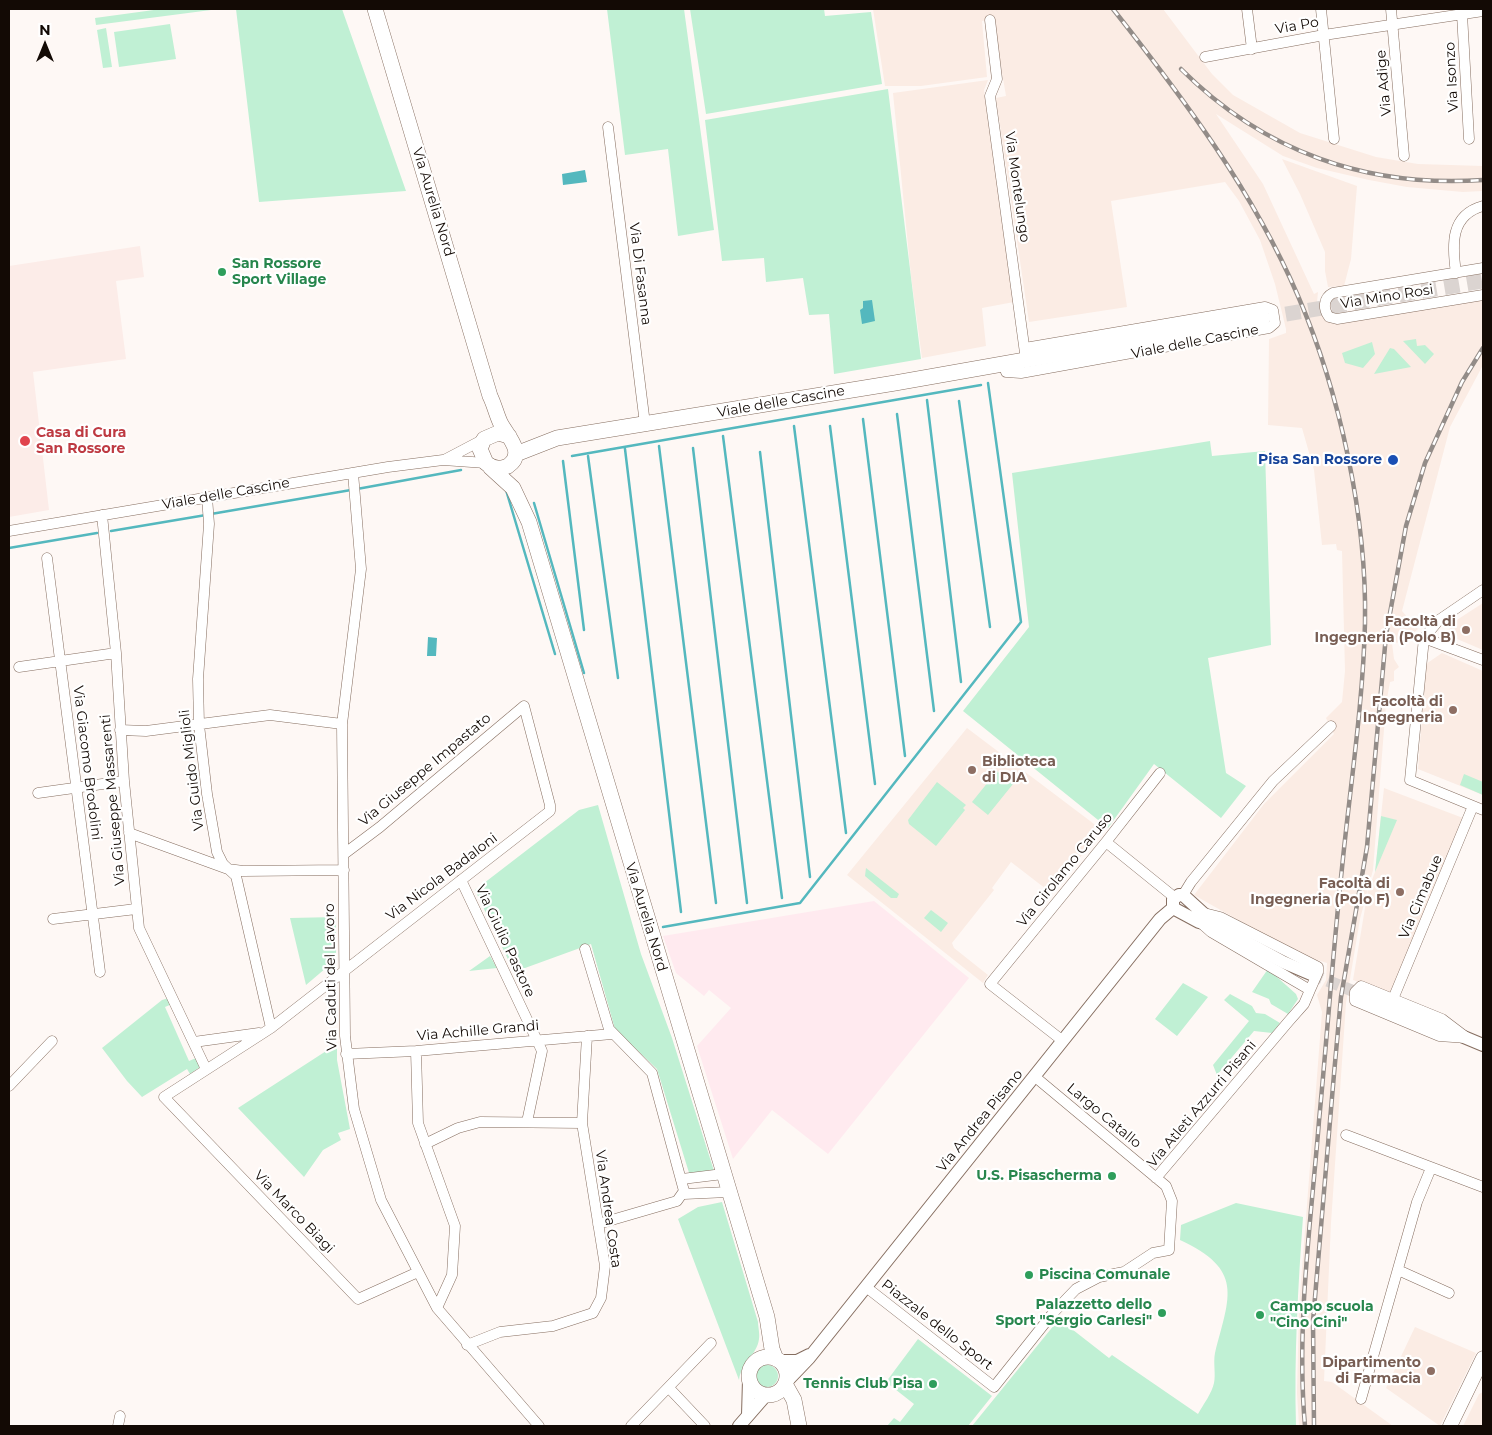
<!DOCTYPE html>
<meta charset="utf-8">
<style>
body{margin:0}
#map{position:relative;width:1492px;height:1435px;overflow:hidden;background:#fef8f5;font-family:Montserrat,sans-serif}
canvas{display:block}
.frame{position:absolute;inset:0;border:10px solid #130a05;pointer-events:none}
.north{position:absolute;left:20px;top:20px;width:50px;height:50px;-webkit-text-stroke:4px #fff;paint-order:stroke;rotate:0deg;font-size:14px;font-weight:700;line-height:20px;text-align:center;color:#130a05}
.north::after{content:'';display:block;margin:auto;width:18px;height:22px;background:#130a05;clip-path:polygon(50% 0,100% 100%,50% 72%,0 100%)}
</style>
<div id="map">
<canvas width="1492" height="1435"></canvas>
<div class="frame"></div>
<div class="north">N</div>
</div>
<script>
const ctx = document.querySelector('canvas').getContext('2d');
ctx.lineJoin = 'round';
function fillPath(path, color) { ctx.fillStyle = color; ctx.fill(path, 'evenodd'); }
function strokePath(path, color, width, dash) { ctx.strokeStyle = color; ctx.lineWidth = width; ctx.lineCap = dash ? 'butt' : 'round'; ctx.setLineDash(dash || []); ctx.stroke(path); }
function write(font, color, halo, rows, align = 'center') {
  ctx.font = font + ' Montserrat,sans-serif'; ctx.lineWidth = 4.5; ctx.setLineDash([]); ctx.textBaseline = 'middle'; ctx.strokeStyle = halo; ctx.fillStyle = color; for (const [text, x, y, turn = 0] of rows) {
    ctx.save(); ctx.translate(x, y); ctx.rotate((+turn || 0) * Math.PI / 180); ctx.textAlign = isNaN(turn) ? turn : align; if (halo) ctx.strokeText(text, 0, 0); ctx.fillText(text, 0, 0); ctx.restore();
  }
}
const commercial = new Path2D(`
 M874,901l95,77 -141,176 -56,-44 -39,49 -36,-113 34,-38 -22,-18 -5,6 -28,-23 -13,-37z`);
const built = new Path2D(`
 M873,9h290l49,65 21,21 67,38 76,24 42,7 65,2v25l-20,1 -56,-5 -38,-7 -52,-12 -34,-12 -67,-42 47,70 51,110 4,-2 -1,10 9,18 7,4 150,-25v66l-33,62 -48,184 16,18 -15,13 -11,1 2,16 5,8 -5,4v10l-4,1 -4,22 -13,166 -13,49 -14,84 -15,220 -7,158 8,1 61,44h-94l-2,-33 2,-86 23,-295 -5,-17 9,-15 1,-17 -27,-8 -1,-4 -24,-10 -81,-46 70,-91 70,-70 -8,-16 16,-16 3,-31 -3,-120 -5,-1 -1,-6 -14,1 -8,-75 -12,-42 -34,-3 1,-86 17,-6v-4l-11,-45 -15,-44 -21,-39 -14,-19 -114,19 16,106 -98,15 -33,-224 10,-2 -13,-77 -11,2 5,56 -66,9h-36z
 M988,80l-4,10 30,212 -32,6 4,38 -64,12 -11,-82 -18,-183z
 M1282,159l75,27 -6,73 -7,27 -16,1 -3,-16v-19l-25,-58z
 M1483,603v47l-33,-14 -1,-11z
 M1442,653l41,18v124l-65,-26 8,-105z
 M967,728l135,102 -45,56 -5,-4 -6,7 -35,-27 -19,26 2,2 -42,53 2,5 34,27 -5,8 -136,-108z
 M1384,788l79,30 -72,176 -38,-14 15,-90 7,-18z
 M1415,1327l61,26 -36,73 -54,-38z
 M1483,1392v34h-20l16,-32z`);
const medical = new Path2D(`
 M140,246l4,31 -28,4 10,78 -93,13 16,138 -40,7v-251z`);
const green = new Path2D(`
 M161,9l50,1 -115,15 -1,-7z
 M236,9h106l64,182 -147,11z
 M607,9h77l30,221 -36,6 -10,-87 -43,6z
 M690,9h134l1,7 46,-4 11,72 -176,30z
 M170,24l6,35 -57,8 -5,-35z
 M106,28l6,39 -9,1 -6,-38z
 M888,89l33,270 -87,15 -5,-60 -20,1 -6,-37 -37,4 -2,-24 -42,3 -17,-141z
 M1416,339l1,7 8,-1 9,9 -9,10 -22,-23z
 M1372,342l3,12 -12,14 -18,-5 -3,-10z
 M1390,348l4,1 17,18 -37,7z
 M1210,441l2,15 53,-5 6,194 -63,13 18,115 20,13 -25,32 -67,-54 -46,64 -145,-117 66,-84 -17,-154z
 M997,771l16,13 -25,31 -16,-13z
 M1464,774l19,8v13l-23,-10z
 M937,782l29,23 -3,3 2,2 -29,36 -27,-22 -1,-4z
 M598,805l43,149 31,84 42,133 -24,5 -33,-107 -42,-40 -24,-85 -77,28 -39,-82 104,-80z
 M1381,816l16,4 -22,52z
 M866,868l33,26 -2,4h-6l-26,-22z
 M931,910l17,13 -7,9 -17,-14z
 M336,917v49l-6,8 -4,-6 -20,17 -16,-67z
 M490,956l7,12 -28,3z
 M1268,969l28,25 2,5 -10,15 -17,-10 -2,-5 -17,-7z
 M1183,983l25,14 -31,39 -22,-17z
 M1230,994l22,12 4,7 9,1 15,9 -8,10 -18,-2 -37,44 -4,-10 36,-44 -25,-21z
 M169,998l3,6 -7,3 24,54 7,-3 4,9 -10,7 -3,-5 -45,28 -15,-16 -25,-33 60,-48z
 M337,1044v16l13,69 -12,4 3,7 -18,10 -19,27 -66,-69z
 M722,1202l36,120c0,5 2,12 1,17 -2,16 -18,24 -20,41l-61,-161 20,-12z
 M1236,1203l67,14c-5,70 -9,139 -7,209h-324l87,-107 50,39 3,-3 86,59c5,-9 14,-21 16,-31 2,-9 -1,-20 1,-30 15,-58 29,-83 -35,-113l1,-15z
 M918,1339l74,57 -24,30h-81l7,-8 6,4 14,-18 -28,-22z
 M756 1376a11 11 0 1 1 22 0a11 11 0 1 1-22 0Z`);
const water = new Path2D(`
 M585,170l2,12 -24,3 -1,-11z
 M872,300l3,21 -13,3 -2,-14 3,-2v-7z
 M428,637l9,1 -1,18h-9z`);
const stream = new Path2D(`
 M927,400l34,282
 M959,401l31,226
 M897,414l37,297
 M863,419l42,337
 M794,426l52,407
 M830,426l45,358
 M723,436l59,462
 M659,446l57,457
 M693,448l54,455
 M625,449l56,463
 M760,452l50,425
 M572,456l409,-71
 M588,456l30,222
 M563,461l21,169
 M357,489l104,-19
 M506,490l49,164
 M534,503l50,170
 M211,514l140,-24
 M111,531l95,-16
 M9,548l88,-15
 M663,927l137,-24 221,-281 -33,-239`);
const tertiaryTunnel = new Path2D(`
 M1311,974l52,21`);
const primaryTunnel = new Path2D(`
 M1263,318l220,-37`);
const minor = new Path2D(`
 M1247,9l5,40
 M1321,9l13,130
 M1391,9l13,147
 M1462,14l7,125
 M990,20l7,59 -7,17 35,257
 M1205,57l119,-22 159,-24
 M608,127l37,297
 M1483,268l-150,25c-10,5 -10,16 -4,24l8,2 146,-24
 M1456,273c-4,-28 -6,-58 27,-67
 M1004,363l2,9 15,1 248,-45 6,-5 -2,-13 -8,-3 -240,41
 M446,459l38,-20
 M353,473l8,96 -19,155 3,312 9,73 27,91 56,108 102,118
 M207,497l2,27 -11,155 1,46 8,69 10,58 6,12 13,12 35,152
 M102,515l14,138 8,128 15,147 67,141
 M9,531l379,-64 55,-7 43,3
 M47,558l53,414
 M1483,590l-44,30 -15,18 -14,142 73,30
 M1424,638l59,22
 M19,667l97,-14
 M120,730l26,1 124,-16 72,9
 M38,793l86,-12
 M129,833l99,36 15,2 101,-1
 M1106,842l68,55
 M344,854l36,-27 144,-121 26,99v6l-279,217 -107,69 194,202 60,-27
 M461,880l81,171 -15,71
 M1183,895l8,-13 82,-101 58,-55
 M53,919l83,-10
 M1202,924l9,8 99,58 8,-18v-5l-98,-50 -16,-4
 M585,949l24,80 43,44 32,118 -7,10 -79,23
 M1361,986l81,33 25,19 -28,-2 -84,-35v-9z
 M1393,999l80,-193
 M1063,1041l-73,-57 116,-142 54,-69
 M194,1042l65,-9
 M416,1051l2,72 37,103 -3,49 -15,33
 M346,1054l70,-3 196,-17
 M9,1086l43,-45
 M1346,1135l137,52
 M425,1144l33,-16 22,-6 102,1
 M1156,1178l133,-157 15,-17 6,-14
 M682,1179l41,-5
 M684,1194l44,-2
 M1398,1270l51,23
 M866,1287l128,100 59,-74 23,-24 23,-12 25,-5 29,-19 16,-3 3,-49 -6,-15 -132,-110
 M467,1345l33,-13 53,-6 40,-13 8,-15 4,-32 -23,-143 5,-87
 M669,1388l36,38
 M1361,1399l56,-197 14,-34
 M118,1426l2,-10
 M631,1426l80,-83`);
const tertiary = new Path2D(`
 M1173,908l26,14 20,5 64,35 28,12
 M1173,908v-9l6,-4h4l34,31
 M1363,995l120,50
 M780,1361h17l12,-6
 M786,1382l23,-24 351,-439 13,-11
 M748,1415l1,-35
 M739,1426l27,-31`);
const secondary = new Path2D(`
 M1450,1426l33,-68`);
const primary = new Path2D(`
 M375,9l115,387c4,8 6,17 10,26 6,13 27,31 8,44 -8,4 -16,2 -22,-3l-6,-14 4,-10 14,-6 11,3
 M516,454l41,-16 338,-55 368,-65
 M490,467l23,21 16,34 238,795 5,32 4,10
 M749 1376a19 19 0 1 1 38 0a19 19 0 1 1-38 0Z
 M785,1384l9,16 5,26`);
const rail = new Path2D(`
 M1113,9c71,90 140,182 185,287 42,97 69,222 67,327 -2,82 -15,164 -23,245 -9,84 -15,169 -23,253 -8,101 -23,204 -14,305
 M1181,69c83,83 186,119 302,111
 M1314,1426l-1,-105 21,-247 7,-77 26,-150 19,-212 20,-109 19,-63 37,-81 21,-34`);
const markers = [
 [222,272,5,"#2e9e5b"],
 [25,441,6,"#e0444e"],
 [1393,460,6,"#1a4fb4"],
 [1466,630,5,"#8d6e63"],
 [1453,710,5,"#8d6e63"],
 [972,770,5,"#8d6e63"],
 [1400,892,5,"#8d6e63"],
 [1112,1176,5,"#2e9e5b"],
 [1029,1275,5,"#2e9e5b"],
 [1162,1313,5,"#2e9e5b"],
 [1260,1315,5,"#2e9e5b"],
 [1431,1371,5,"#8d6e63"],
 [933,1384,5,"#2e9e5b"]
];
const streetNames = [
 ["Via Po",1297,26,-10],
 ["Via Isonzo",1452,77,-93],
 ["Via Adige",1384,83,-95],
 ["Via Montelungo",1017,187,82],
 ["Via Aurelia Nord",433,202,73],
 ["Via Di Fasanna",640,274,83],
 ["Via Mino Rosi",1387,297,-9],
 ["Viale delle Cascine",1195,342,-11],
 ["Viale delle Cascine",781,402,-10],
 ["Viale delle Cascine",226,494,-10],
 ["Via Giacomo Brodolini",87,763,83],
 ["Via Guido Miglioli",192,770,-97],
 ["Via Giuseppe Impastato",425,770,-40],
 ["Via Giuseppe Massarenti",113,800,-95],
 ["Via Girolamo Caruso",1065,870,-51],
 ["Via Nicola Badaloni",442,877,-37],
 ["Via Cimabue",1421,897,-67],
 ["Via Aurelia Nord",646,917,73],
 ["Via Giulio Pastore",505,941,65],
 ["Via Caduti del Lavoro",331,977,-91],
 ["Via Achille Grandi",478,1031,-5],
 ["Via Atleti Azzurri Pisani",1202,1104,-50],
 ["Largo Catallo",1104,1116,40],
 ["Via Andrea Pisano",980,1121,-51],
 ["Via Andrea Costa",608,1209,82],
 ["Via Marco Biagi",294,1212,46],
 ["Piazzale dello Sport",937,1325,38]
];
const leisureNames = [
 ["San Rossore",232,264],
 ["Sport Village",232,280],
 ["U.S. Pisascherma",1102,1176,"right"],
 ["Piscina Comunale",1039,1275],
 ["Palazzetto dello",1152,1305,"right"],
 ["Sport \"Sergio Carlesi\"",1152,1321,"right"],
 ["Campo scuola",1270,1307],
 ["\"Cino Cini\"",1270,1323],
 ["Tennis Club Pisa",923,1384,"right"]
];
const healthNames = [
 ["Casa di Cura",36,433],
 ["San Rossore",36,449]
];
const transitNames = [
 ["Pisa San Rossore",1382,460]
];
const educationNames = [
 ["Facoltà di",1456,622],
 ["Ingegneria (Polo B)",1456,638],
 ["Facoltà di",1443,702],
 ["Ingegneria",1443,718],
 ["Biblioteca",982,762,"left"],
 ["di DIA",982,778,"left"],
 ["Facoltà di",1390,884],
 ["Ingegneria (Polo F)",1390,900],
 ["Dipartimento",1421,1363],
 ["di Farmacia",1421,1379]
];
fillPath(commercial, '#ffeaef');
fillPath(built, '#fbece4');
fillPath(medical, '#fcece8');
fillPath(green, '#c0f0d4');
fillPath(water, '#54b8be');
strokePath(stream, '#54b8be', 2.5);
strokePath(tertiaryTunnel, '#dbd4d1', 12, [12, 6]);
strokePath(primaryTunnel, '#dbd4d1', 15, [15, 8]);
strokePath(minor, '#866e60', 11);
strokePath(tertiary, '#866e60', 14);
strokePath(secondary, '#866e60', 15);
strokePath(primary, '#866e60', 16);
strokePath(minor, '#fff', 10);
strokePath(tertiary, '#fff', 12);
strokePath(secondary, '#fff', 14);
strokePath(primary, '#fff', 15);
strokePath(rail, '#938c88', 4.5);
strokePath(rail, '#fff', 2.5, [8]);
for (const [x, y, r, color] of markers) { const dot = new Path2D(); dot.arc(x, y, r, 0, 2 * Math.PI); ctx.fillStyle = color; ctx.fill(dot); strokePath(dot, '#fff', 2); }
write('14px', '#130a05', '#fff', streetNames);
write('bold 14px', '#27864d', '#fff', leisureNames, 'left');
write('bold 14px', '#be3a42', '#fff', healthNames, 'left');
write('bold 14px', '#164399', '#fff', transitNames, 'right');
write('bold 14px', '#785e54', '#fff', educationNames, 'right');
</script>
